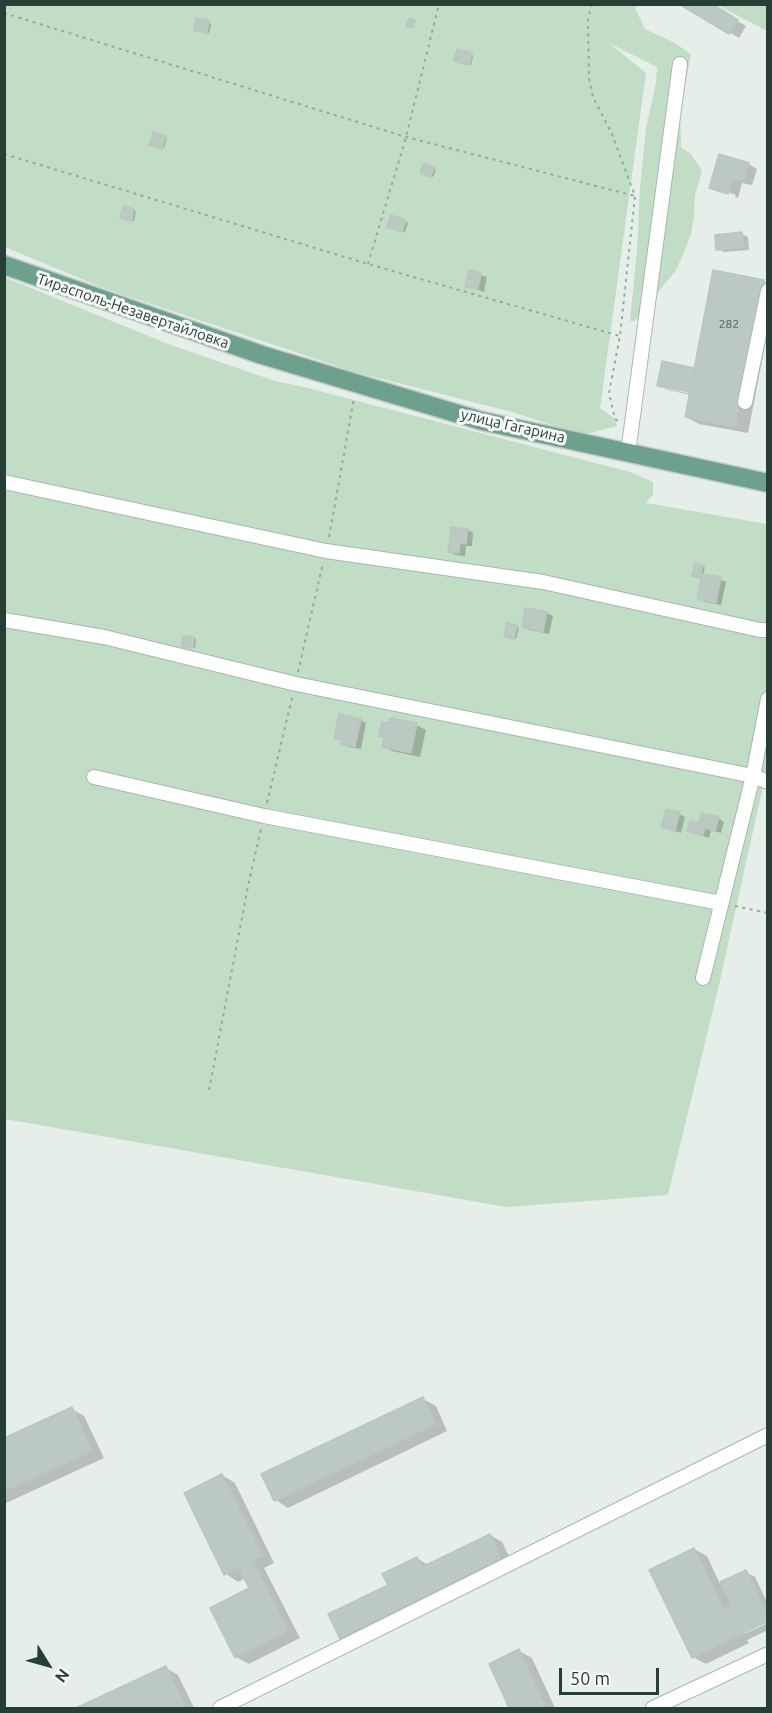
<!DOCTYPE html>
<meta charset="utf-8">
<style>
body{margin:0}
#map{position:relative;width:772px;height:1713px;overflow:hidden;background:#e6eeea;font-family:Ubuntu,sans-serif}
canvas{display:block}
.frame{position:absolute;inset:0;border:6px solid #263f36;pointer-events:none}
.north{position:absolute;left:18px;top:1635px;width:60px;height:60px;-webkit-text-stroke:4px #f7faf8;paint-order:stroke;rotate:127deg;font-size:16px;font-weight:700;line-height:24px;text-align:center;color:#263f36}
.north::after{content:'';display:block;margin:auto;width:21px;height:27px;background:#263f36;clip-path:polygon(50% 0,100% 100%,50% 72%,0 100%)}
.scale{position:absolute;left:559px;top:1668px;width:100px;height:27px;box-sizing:border-box;border:3px solid #263f36;border-top:0;padding-left:8px;font-size:18px;line-height:21px;white-space:nowrap;color:#263f36;-webkit-text-stroke:4px #f7faf8;paint-order:stroke}
</style>
<div id="map">
<canvas width="772" height="1713"></canvas>
<div class="frame"></div>
<div class="north">N</div>
<div class="scale">50 m</div>
</div>
<script>
const ctx = document.querySelector('canvas').getContext('2d');
ctx.lineJoin = 'round';
function fillPath(path, color) { ctx.fillStyle = color; ctx.fill(path, 'evenodd'); }
function strokePath(path, color, width, dash) { ctx.strokeStyle = color; ctx.lineWidth = width; ctx.lineCap = dash ? 'butt' : 'round'; ctx.setLineDash(dash || []); ctx.stroke(path); }
function write(font, color, halo, rows, align = 'center') {
  ctx.font = font + ' Ubuntu,sans-serif'; ctx.lineWidth = 6; ctx.setLineDash([]); ctx.textBaseline = 'middle'; ctx.strokeStyle = halo; ctx.fillStyle = color; for (const [text, x, y, turn = 0] of rows) {
    ctx.save(); ctx.translate(x, y); ctx.rotate((+turn || 0) * Math.PI / 180); ctx.textAlign = isNaN(turn) ? turn : align; if (halo) ctx.strokeText(text, 0, 0); ctx.fillText(text, 0, 0); ctx.restore();
  }
}
const green = new Path2D(`
 M4,5h632l-1,3 10,21 28,13 18,12 -11,58 1,35 10,7 11,17 -7,24 -1,21 -3,18 -6,16 -9,20 -41,51h-5l7,-71 3,-62 6,-60 10,-45 1,-16 -48,-24 37,30 -46,335 15,11 2,7 -35,9 -70,-23 -157,-40 -252,-84 -98,-41z
 M717,5h50v26l-44,-23z
 M4,277l164,67 107,37 29,6 326,85 23,10v12l-7,9 121,21v244l-48,217 -51,210 -162,12 -501,-88z`);
const shadow = new Path2D(`
 M682,4h27l37,22 -7,12z
 M208,22l3,2 -2,9 -11,-2z
 M471,54l2,2 -2,9 -13,-3z
 M165,137l2,1 -3,10 -13,-4z
 M748,164l9,5 -5,16 -10,-2 -4,15 -3,-1 1,-2 -17,-6v3l-8,-5z
 M425,165l11,5 -3,7 -11,-5z
 M124,208l12,3 -2,10 -10,-2z
 M392,217l16,6 -3,9 -14,-4z
 M742,234l6,3 1,13 -25,2 -6,-3z
 M470,272l17,5 -3,15 -17,-6z
 M763,281l5,3v46l-20,103 -49,-9 -13,-7 5,-22 -23,-5 -9,-5 4,-22 33,6zM667,386l30,6v3l-30,-6z
 M468,530l5,3 -1,13h-6l-1,10 -10,-1 -6,-4z
 M702,566l3,1 -2,8 17,4 6,3 -5,23 -16,-3 -6,-4 4,-20 -7,-2z
 M547,613l6,3 -4,18 -20,-4 -6,-3z
 M516,626l3,2 -3,11 -8,-2z
 M194,638l2,1 -1,9 -12,-2z
 M361,720l5,3 -5,26 -13,-2 -5,-4v-2l-8,-4z
 M416,725l10,5 -6,27 -28,-6 -9,-5 2,-8 -4,-2z
 M679,814l6,3 -4,16 -18,-6z
 M718,818l6,4 -3,11 -10,-3 -2,8 -20,-7z
 M423,1399l13,7 11,25 -159,77 -12,-8 -13,-25z
 M72,1409l12,7 20,42 -100,46v-64z
 M222,1475l13,8 39,80 -10,5 36,70 -51,26 -13,-7 15,-68 -5,-11 -8,4 -12,-8 -40,-81z
 M490,1535l12,7 12,25 -160,78 -13,-8 76,-79 11,7z
 M694,1549l13,7 13,28 26,-12 9,5 13,27v15l-24,12v3l24,-11v7l-21,10 2,3 -43,21 -13,-7z
 M519,1651l13,7 23,50h-44l-20,-44z
 M166,1668l12,7 16,33h-115z`);
const building = new Path2D(`
 M679,4h33l26,16 -9,14z
 M196,18l13,3 -2,12 -13,-3z
 M409,18l6,2 -2,8 -7,-2z
 M457,49l15,4 -3,12 -15,-4z
 M153,132l13,4 -4,13 -13,-4z
 M719,154l30,9 -6,18 -10,-3 -5,16 -19,-6z
 M424,163l11,5 -5,9 -10,-4z
 M123,206l11,3 -2,12 -12,-3z
 M391,215l15,5 -4,12 -15,-5z
 M742,232l2,15 -28,3 -1,-15z
 M469,270l12,3 -3,16 -13,-2z
 M713,270l51,10 -29,147 -50,-10z
 M662,361l32,7 -4,24 -33,-6z
 M451,527l17,2 -2,15 -6,-1 -1,10 -11,-1z
 M695,563l8,2 -3,13 -8,-2z
 M702,574l19,3 -5,26 -19,-4z
 M525,608l22,4 -4,20 -21,-5z
 M507,623l10,2 -3,14 -10,-3z
 M183,636l11,1 -1,11 -11,-1z
 M339,714l22,5 -6,28 -14,-3 1,-4 -8,-2z
 M390,718l27,5 -6,30 -29,-6 2,-10 -5,-1 3,-14 7,1z
 M666,809l14,3 -5,19 -14,-4z
 M701,813l18,4 -4,14 -10,-3 -2,7 -16,-4 3,-10 9,2z
 M423,1397l13,27 -162,77 -13,-27z
 M72,1407l20,44 -88,40v-53z
 M222,1474l41,82 -39,19 -40,-82z
 M490,1534l12,26 -162,79 -12,-25 60,-29 -6,-11 35,-17 5,10z
 M694,1548l43,88 -45,22 -43,-88z
 M253,1561l35,70 -53,27 -25,-50 39,-20 -10,-20z
 M746,1570l22,46v5l-31,15 -13,-28 7,-3 -11,-23z
 M519,1649l27,59h-37l-20,-44z
 M166,1666l20,42h-110z`);
const path = new Path2D(`
 M592,4l-4,14 1,61 4,18 19,37 23,62 -15,140 -11,57 6,26 4,3
 M4,13l402,124 229,59
 M4,154l364,110 252,72
 M368,264l38,-127 33,-133
 M329,537l25,-139
 M298,672l25,-109
 M267,803l25,-105
 M735,906l33,7
 M209,1090l39,-204 13,-57`);
const minor = new Path2D(`
 M745,402l23,-111
 M628,453l52,-389
 M4,482l322,69 217,31 217,48h8
 M4,620l100,17 192,47 457,92 15,6
 M94,777l170,39 457,87
 M703,978l50,-202 15,-77
 M220,1708l548,-273
 M653,1708l115,-54`);
const major = new Path2D(`
 M4,265l258,90 220,66 286,62`);
const numberNames = [
 ["282",729,324]
];
const streetNames = [
 ["Тирасполь-Незавертайловка",133,311,19],
 ["улица Гагарина",513,426,13]
];
fillPath(green, '#c1ddc5');
fillPath(shadow, '#0003');
fillPath(building, '#bbc9c2');
strokePath(building, '#b9c7c0', 1.5);
strokePath(minor, '#a9b6b0', 16);
strokePath(major, '#c2c9c7', 21);
strokePath(path, '#89af9f', 2, [3, 4.5]);
strokePath(minor, '#fff', 14);
strokePath(major, '#6ea08e', 18);
write('12px', '#4b6259', null, numberNames);
write('15px', '#263f36', '#f7faf8', streetNames);
</script>
